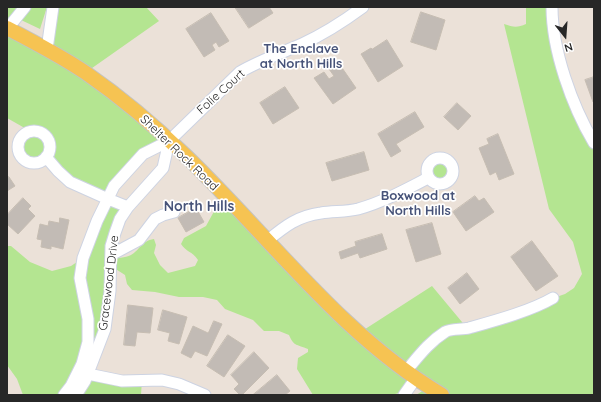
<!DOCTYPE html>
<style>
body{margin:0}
#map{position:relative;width:601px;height:402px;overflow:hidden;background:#ebe1d8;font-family:Quicksand,sans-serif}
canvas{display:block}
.frame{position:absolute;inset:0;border:8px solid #272727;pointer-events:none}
.north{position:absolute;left:545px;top:16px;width:40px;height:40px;-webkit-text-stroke:3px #fff;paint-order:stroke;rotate:163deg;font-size:11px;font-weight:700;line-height:16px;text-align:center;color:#272727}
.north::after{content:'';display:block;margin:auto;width:14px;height:18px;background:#272727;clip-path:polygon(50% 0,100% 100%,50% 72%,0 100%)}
</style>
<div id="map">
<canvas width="601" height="402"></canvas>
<div class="frame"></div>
<div class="north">N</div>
</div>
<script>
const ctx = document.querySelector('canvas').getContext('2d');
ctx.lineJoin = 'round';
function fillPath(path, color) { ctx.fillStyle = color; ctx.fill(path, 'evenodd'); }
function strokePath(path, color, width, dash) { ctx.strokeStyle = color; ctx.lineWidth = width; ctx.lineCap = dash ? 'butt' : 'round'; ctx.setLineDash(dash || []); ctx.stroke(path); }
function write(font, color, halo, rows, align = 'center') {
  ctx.font = font + ' Quicksand,sans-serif'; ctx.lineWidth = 3.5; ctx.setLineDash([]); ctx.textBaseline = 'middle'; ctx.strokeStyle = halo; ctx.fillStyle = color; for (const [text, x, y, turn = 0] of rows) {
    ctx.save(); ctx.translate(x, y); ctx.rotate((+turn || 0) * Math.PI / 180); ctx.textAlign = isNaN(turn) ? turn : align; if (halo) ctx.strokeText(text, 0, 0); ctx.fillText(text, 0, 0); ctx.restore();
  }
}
const green = new Path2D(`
 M7,7h18l-17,21 39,21 6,-42h93l13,14 -74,52 84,68 -26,13 -35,45 20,8 -17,51c6,0 14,0 20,-3 9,-5 10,-14 23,-16l2,6 -2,8 6,12 8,8 27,-7 3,-6c-6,-9 -12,-8 -17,-16l3,-6 22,-12 17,-31 136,138 73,-47 35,42 98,-34 9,-6 8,-14 -9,-32 -24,-33 -45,-185c9,3 13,4 22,0v-17h21l16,67 31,69v252h-178l13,-8 -13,-9 -9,13 -16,4h-78l-16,-26 1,-11 10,-6v-3c-11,-5 -14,-2 -19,-14l-10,-4h-15l-11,-11 -28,-11 -8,-9 -14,-3h-24l-24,-5 -23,-2 -5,-6 -2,-9 -14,-9 -1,25 -22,83 54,6 -1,15h-118l-6,-16 -10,-14v-119h4l19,16 22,9 19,-5 12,-8 25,-58 -65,-40c-23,11 -36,-17 -13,-29l-23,-13z
 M30,7h17l-7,22 -19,-9z
 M427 171a13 13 0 1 1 26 0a13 13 0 1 1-26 0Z`);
const building = new Path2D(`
 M235,7h34l4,6 -24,15z
 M421,12l24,8 -9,30 -25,-8z
 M211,13l18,28 -10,6 -3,-5 -4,3 3,5 -11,7 -18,-28z
 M387,40l16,26 -25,16 -17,-28 10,-6 1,1z
 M338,62l18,26 -23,16 -19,-26 10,-6 5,7 5,-3 -5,-7z
 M594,77v25h-1l-8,-22z
 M285,87l14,21 -26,16 -13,-21z
 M457,103l14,13 -13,14 -14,-13z
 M415,112l9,15 -28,17 5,7 -10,6 -13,-23z
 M498,134l16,40 -15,6 -3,-8 -6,3 -11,-27 10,-4 -2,-5z
 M364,152l5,18 -37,11 -6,-18z
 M9,177l6,9 -8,5v-13z
 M475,196l4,5 5,-3 10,14 -28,19 -13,-19z
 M23,198l8,8 -3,3 7,7 -17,18 -11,-10v-9z
 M196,208l8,14 -18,10 -8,-14z
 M60,218l9,2 -6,29 -12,-3v3l-10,-2 1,-7 -5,-1 3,-15 8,2 1,-5 10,2z
 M432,223l9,31 -25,8 -10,-32z
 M382,234l5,15 -27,9 -2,-5 -17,6 -2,-7 17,-6 -1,-4z
 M532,241l26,35 -22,15 -25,-34z
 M467,273l12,16 -19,15 -12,-16z
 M128,305l25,3 -3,25 -13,-1 -2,14 -11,-1z
 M163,310l24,7 -8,27 -11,-3 2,-8 -12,-3z
 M214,321l8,3 -15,32 -12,-5 -4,7 -10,-5 12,-27 15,7z
 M228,335l17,11 -21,31 -17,-11z
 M254,352l15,16 -27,27h-2l-6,-6 5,-5 -8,-9z
 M277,375l13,16 -5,4h-32z`);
const minor = new Path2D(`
 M552,7c0,43 20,99 42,136
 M8,28l17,-21
 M47,49l6,-42
 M18 147a16 16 0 1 1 32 0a16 16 0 1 1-32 0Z
 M46,157l12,14 12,11 38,17 20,8
 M427 171a13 13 0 1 1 26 0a13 13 0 1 1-26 0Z
 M267,241c18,-15 31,-25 54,-28 12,-2 25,-1 37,-4 25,-7 47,-19 70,-31
 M111,255l28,-15 16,-21 8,-4 11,-3
 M82,371l6,3 34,7 40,-1 17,4 26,11
 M406,371c12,-14 23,-29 39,-39 7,-4 16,-2 24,-4 25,-7 62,-17 84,-30
 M64,395l7,-9 11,-22 6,-22v-23l-8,-41 3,-20 14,-37 17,-35 29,-32 26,-13 71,-69c19,-11 41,-19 62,-28 22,-10 42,-23 61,-37
 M76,395l9,-14 20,-52 5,-38 1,-45 4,-13 5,-14 8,-12 35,-39 6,-27
 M404,395l12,-17`);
const major = new Path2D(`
 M7,28c27,14 54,28 79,45 36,25 69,53 100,83 83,80 156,180 256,239`);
const streetNames = [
 ["Folie Court",221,92,-42],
 ["Shelter Rock Road",179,153,44],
 ["Gracewood Drive",109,283,-83]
];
const neighbourhoodNames = [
 ["The Enclave",301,49],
 ["at North Hills",301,64],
 ["Boxwood at",418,196],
 ["North Hills",418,211]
];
const quarterNames = [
 ["North Hills",199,207]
];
fillPath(green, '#b4e591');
fillPath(building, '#c2bbb5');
strokePath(building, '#c6bdb2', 1);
strokePath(minor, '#cdd3e2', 13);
strokePath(major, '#c3c3c3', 16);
strokePath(minor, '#fff', 11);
strokePath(major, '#f6c352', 14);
write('12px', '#272727', '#fff', streetNames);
write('bold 13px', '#475379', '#fff', neighbourhoodNames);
write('bold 14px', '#475379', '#fff', quarterNames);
</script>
